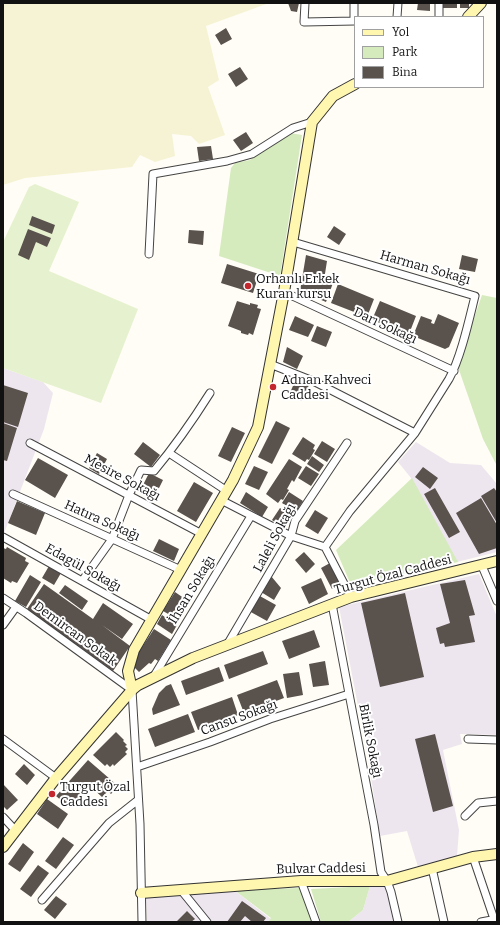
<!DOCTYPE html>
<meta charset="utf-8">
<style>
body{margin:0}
#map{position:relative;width:500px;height:925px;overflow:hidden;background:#fffdf5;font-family:Bitter,serif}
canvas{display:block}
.frame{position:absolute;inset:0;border:4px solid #111;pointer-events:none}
.legend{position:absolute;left:354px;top:16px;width:130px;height:72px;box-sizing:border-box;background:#fff;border:1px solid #a0a0a0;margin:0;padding:5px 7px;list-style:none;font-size:12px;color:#111}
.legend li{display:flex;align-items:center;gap:8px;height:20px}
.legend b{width:20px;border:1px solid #a0a0a0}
</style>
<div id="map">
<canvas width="500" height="925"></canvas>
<div class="frame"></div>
<ul class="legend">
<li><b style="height:5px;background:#fff6b0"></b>Yol</li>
<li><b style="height:11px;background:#d5ebbd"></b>Park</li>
<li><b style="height:11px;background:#5a524d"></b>Bina</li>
</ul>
</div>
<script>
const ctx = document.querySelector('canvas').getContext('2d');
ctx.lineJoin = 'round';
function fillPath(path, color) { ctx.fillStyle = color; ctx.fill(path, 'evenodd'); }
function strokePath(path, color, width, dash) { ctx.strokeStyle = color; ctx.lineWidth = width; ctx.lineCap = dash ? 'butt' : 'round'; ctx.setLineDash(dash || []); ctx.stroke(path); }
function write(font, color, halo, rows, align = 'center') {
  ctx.font = font + ' Bitter,serif'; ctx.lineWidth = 4; ctx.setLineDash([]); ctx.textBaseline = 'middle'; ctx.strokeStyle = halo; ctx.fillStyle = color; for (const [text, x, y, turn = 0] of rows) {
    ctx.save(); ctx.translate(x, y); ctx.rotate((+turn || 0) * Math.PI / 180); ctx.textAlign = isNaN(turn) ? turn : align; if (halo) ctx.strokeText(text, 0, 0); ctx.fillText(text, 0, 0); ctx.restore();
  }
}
const industrial = new Path2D(`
 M3,368l40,14 10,11 -9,36 -41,107z
 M416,442l34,21 31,2 16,19v68l-40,10 -46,-84 -13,-16z
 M479,574l18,43v118l-37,-1 2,10 -19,6 16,80 -2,26 -39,11 -11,-36 -27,5 -12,-78 -29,-151z
 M370,886h22l9,36h-53l15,-12z
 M234,890l37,29 -3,3h-121l-1,-25z`);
const farmland = new Path2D(`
 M3,3h266l-63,23 13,54 -11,7 17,48 -26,9 -8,-8 -19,-2 3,22 -20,6 -15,-7 -8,12 -107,11 -22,7z`);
const green = new Path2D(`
 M290,133l12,2 -22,141 -61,-20 12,-88 4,-5 15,-3z
 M482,295l15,3v168l-14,-27 -25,-72 1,-6z
 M412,478l46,84 -107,23 -15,-35z
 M370,886l-7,24 -15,12h-27l-10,-33z
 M300,888l12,34h-44l3,-4 -37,-28z`);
const pitch = new Path2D(`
 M35,184l44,18 -30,69 89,38 -37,94 -98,-35v-126l26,-55z`);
const building = new Path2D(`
 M288,3h11l-2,9 -6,-1z
 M418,3h12v8l-13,-1z
 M443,3h14v5h-15z
 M460,3h9v5h-9z
 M226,28l6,11 -11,6 -6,-10z
 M240,67l8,12 -12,8 -8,-13z
 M246,132l7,11 -12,8 -8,-11z
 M211,146l2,13 -14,2 -2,-14z
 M32,216l23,9 -3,9 -23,-9z
 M334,226l12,8 -7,11 -12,-8z
 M28,229l23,9 -4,9 -11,-5 -7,18 -11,-5z
 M189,230l15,1 -1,14 -15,-2z
 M306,255l21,6 -3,19 9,3 -7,19 -26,-11z
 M462,255l16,4 -3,13 -16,-3z
 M227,264l32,10 -6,19 -32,-10z
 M338,284l36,15 -7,18 -36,-14z
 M237,301l13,4v-2l8,2 -1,3 4,1 -8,26 -4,-2 -1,2 -7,-2v-2l-13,-5z
 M380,301l36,15 -7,18 -37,-14z
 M438,314l21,9 -10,24 -4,2 -32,-13 8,-20 11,4 -1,3 3,1z
 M295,316l19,9 -6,12 -19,-7z
 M317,326l15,6 -6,15 -15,-6z
 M287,347l16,9 -6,13 -14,-7z
 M296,379l13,6 -7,16 -13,-6z
 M3,385l25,8 -10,34 -15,-5z
 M276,421l14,7 -18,36 -14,-7z
 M3,423l14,5 -10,33 -4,-1z
 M232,427l13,6 -14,29 -13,-6z
 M303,437l12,8 -2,4 2,1 -6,10 -2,-1 -2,3 -13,-8z
 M322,441l13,8 -8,13 -13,-8z
 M143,442l17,13 -9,12 -17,-13z
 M97,453l10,6 -8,15 -10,-6z
 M312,456l12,9 -5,7 -12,-8z
 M38,458l30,17 -13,23 -30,-18z
 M289,459l13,8 -8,15 -2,-2 -5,9 2,1 -6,10 -2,-1 -3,4 -12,-9z
 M254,466l14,6 -9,18 -14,-6z
 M306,466l13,8 -8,12 -13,-8z
 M423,467l15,11 -8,11 -15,-12z
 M149,473l14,7 -6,12 -14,-7z
 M194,482l19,11 -17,29 -19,-11z
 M435,488l25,44 -11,6 -25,-44z
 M494,488l3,4v31l-16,-27z
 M246,492l22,15 -6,10 -22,-14z
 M289,492l14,9 -7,11 -14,-9z
 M481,498l16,27v23l-18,6 -23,-41z
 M17,501l28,12 -9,22 -28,-12z
 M280,508l11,8 -8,12 -11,-8z
 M315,510l13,8 -10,16 -13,-8z
 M159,539l20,10 -5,12 -21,-10z
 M7,547l19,11 -1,3 4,2 -12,20 -5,-2 -1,2 -8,-5v-30l3,1z
 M304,552l11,12 -9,9 -11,-13z
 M330,563l11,22 -9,4 -11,-21z
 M49,566l12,7 -7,12 -12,-7z
 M30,575l11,7 -15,25 -11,-6z
 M271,576l10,12 -7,12 -13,-8z
 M321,578l7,16 -19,10 -8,-17z
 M465,580l10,35 -6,1 6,26 -30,5 -1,-4 -4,1 -4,-16 14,-5 -10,-39z
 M44,584l49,35 10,-16 30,21 -11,15 -20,-14 28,21 -17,25 -86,-62z
 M65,585l23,16 -6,9 -23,-17z
 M175,592l13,9 -11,18 -14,-8z
 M405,593l19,84 -44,10 -19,-84z
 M258,595l18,10 -9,16 -18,-10z
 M162,615l15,10 -5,9 -15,-10z
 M154,629l17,11 -13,21 -3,-2 -4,5 -2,-1 -10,9 -8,-8z
 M314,630l6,17 -31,12 -7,-18z
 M263,651l5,13 -39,15 -5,-14z
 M325,661l4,24 -16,2 -4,-23z
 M219,667l5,14 -38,14 -5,-14z
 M299,672l4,23 -16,3 -4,-24z
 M277,680l7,18 -40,15 -7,-18z
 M171,684l9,21 -27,10 -1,-6 7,-16 7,-7z
 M232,697l6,18 -40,15 -7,-18z
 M188,714l7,18 -40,15 -7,-18z
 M116,732l8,8 -1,1 4,4 -2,1 3,3 -3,3 2,2 -13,12 -1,-2 -3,3 -3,-3 -2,2 -12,-11z
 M435,734l18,72 -20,6 -18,-73z
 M88,760l30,26 -7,8 -3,-3 -6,6 -12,-11 -20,22 -14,-12z
 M24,764l11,11 -8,10 -12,-11z
 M3,784l15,16 -11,10 -4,-4z
 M47,799l21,15 -10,15 -21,-15z
 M63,837l11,8 -18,24 -11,-8z
 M23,843l11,9 -14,20 -12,-8z
 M38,865l11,8 -18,24 -11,-8z
 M56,896l11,8 -12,15 -11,-9z
 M242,901l24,17 -3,4h-11l-7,-6 -5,6h-13z
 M187,911l8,8 -4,3h-15z`);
const street = new Path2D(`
 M305,3l-1,19 51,-1
 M439,3v14
 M397,17l1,-14
 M354,21v-18
 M293,242l182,54c-6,24 -14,61 -26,83l-34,54 -65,78 -25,36
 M149,254l4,-80 74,-13 25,-7 41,-26 19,-6
 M284,292l170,79
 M270,364l43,17 102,52
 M30,443l172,91
 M169,453l58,38
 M13,494l168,76
 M221,500l70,36 34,11 26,50
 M3,537l149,83
 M482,566l15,35
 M82,581l30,-42 17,-44 12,-25 13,1c21,-25 39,-51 56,-78
 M3,598l23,15 106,77 8,134 2,98
 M332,604l42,221 7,47 6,9 4,11 7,30
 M3,625l13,-18
 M227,645l64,-109 4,-15 52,-78
 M154,676l97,-160
 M3,739l53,39
 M468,739l29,1
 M137,767l73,-25 60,-23 79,-25
 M465,816l13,-13 19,-2
 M3,817l12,13
 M473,857l21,62
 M432,868l12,54
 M301,881l15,41
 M181,890l26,32
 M42,900l67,-77 29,-23
 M481,922l16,-3`);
const secondary = new Path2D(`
 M468,17l13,-14
 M132,690l-4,-19 6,-21 99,-170 25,-53 26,-135 28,-170 21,-26 22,-12
 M3,847l53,-69 76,-88 6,-5 55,-27 158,-61 146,-36
 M141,893l160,-12h86l86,-24 24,-3`);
const markers = [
 [248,286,4,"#c4262e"],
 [273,387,4,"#c4262e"],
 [52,794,4,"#c4262e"]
];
const streetNames = [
 ["Harman Sokağı",425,268,16],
 ["Darı Sokağı",385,326,25],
 ["Mesire Sokağı",122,478,28],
 ["Hatıra Sokağı",102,521,24],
 ["Laleli Sokağı",275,538,-62],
 ["Edagül Sokağı",83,568,29],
 ["Turgut Özal Caddesi",393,575,-15],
 ["İhsan Sokağı",192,590,-59],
 ["Demircan Sokak",75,634,36],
 ["Cansu Sokağı",239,718,-20],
 ["Birlik Sokağı",370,741,79],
 ["Bulvar Caddesi",321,869,-1]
];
const poiNames = [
 ["Orhanlı Erkek",256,279],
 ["Kuran kursu",256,294],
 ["Adnan Kahveci",281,380],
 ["Caddesi",281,395],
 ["Turgut Özal",60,787],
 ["Caddesi",60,802]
];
fillPath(industrial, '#eee6ef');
fillPath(farmland, '#f6f3d4');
fillPath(green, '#d5ebbd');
fillPath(pitch, '#e6f2cf');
fillPath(building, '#5a524d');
strokePath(street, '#444', 9);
strokePath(secondary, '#333', 12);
strokePath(street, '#fff', 7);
strokePath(secondary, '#fff6b0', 10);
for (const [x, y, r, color] of markers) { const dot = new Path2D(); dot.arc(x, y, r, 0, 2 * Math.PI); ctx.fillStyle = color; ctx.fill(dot); strokePath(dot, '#fff', 1.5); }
write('13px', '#111', '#fff', streetNames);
write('13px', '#111', '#fff', poiNames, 'left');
</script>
